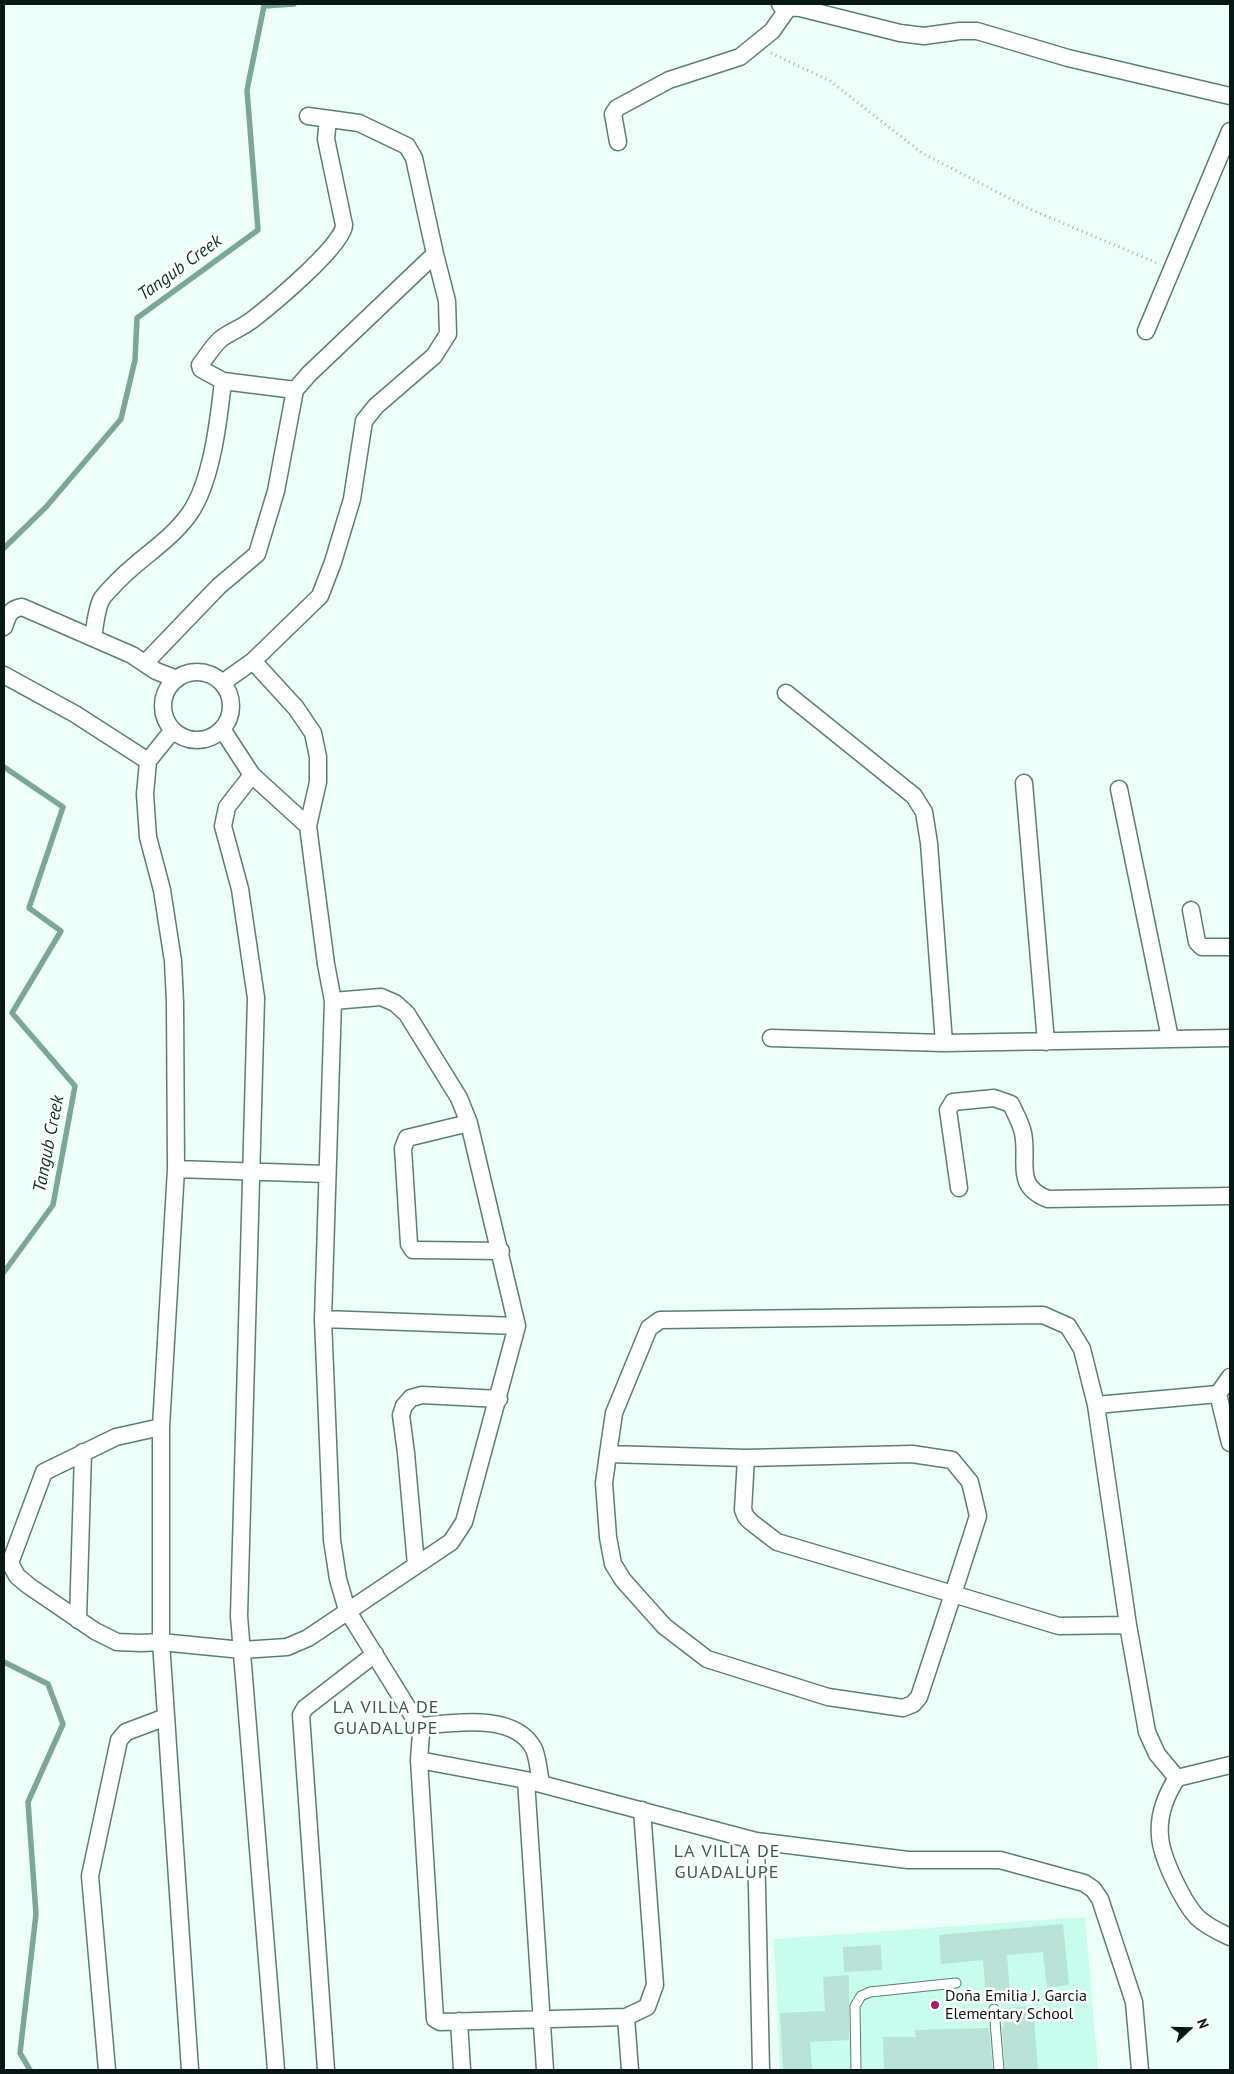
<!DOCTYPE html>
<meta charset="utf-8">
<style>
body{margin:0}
#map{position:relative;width:1234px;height:2074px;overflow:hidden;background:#eefff9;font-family:"PT Sans",sans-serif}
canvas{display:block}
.frame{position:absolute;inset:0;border:5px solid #071713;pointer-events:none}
.north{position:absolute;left:1164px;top:2004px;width:50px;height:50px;-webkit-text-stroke:4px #fff;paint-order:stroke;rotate:69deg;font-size:14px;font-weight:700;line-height:20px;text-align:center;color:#071713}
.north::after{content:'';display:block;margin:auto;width:18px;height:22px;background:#071713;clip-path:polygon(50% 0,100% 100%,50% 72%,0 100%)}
</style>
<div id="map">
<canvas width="1234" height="2074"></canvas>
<div class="frame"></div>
<div class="north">N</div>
</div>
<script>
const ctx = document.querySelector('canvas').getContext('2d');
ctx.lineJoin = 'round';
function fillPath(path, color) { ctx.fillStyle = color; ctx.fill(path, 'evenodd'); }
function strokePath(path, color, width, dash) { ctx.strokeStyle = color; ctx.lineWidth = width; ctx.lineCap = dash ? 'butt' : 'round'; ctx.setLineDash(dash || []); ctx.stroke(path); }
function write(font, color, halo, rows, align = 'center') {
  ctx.font = font + ' "PT Sans",sans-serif'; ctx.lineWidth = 5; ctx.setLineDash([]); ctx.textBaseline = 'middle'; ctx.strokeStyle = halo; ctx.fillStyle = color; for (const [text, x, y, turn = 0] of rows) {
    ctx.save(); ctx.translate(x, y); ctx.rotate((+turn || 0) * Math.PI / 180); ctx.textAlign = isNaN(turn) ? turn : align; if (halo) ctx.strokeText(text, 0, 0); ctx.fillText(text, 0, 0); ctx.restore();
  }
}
const built = new Path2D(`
 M1085,1917l13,153h-318l-6,-131z`);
const stream = new Path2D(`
 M4,548l42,-41 75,-88 14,-59 2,-42 121,-88 -11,-140 17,-84 30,-2
 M4,767l59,40 -34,101 32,23 -49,82 63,73 -22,119 -49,67
 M4,1662l44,22 15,40 -35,78 8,112 -16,139 10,17`);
const building = new Path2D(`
 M1063,1924l6,61 -22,3 -4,-36 -36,3 3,38 -24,1 -3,-34 -42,4 -2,-29z
 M881,1945l1,25 -38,2 -1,-25z
 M849,1975v65l-39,2 2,28h-29l-3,-57 45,-2 -2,-34z
 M1033,2006l5,64h-33l-3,-42 2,-1 -1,-19z
 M989,2028l4,42h-109l-1,-33h33l-1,-7z`);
const path = new Path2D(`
 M771,53l59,28 92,72 110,57 125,53`);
const lane = new Path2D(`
 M994,2009l5,61
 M856,2070l-1,-64 6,-10 9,-4 86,-9`);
const street = new Path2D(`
 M780,4l2,3 18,1 100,25 24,3 36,-5h17l91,27 162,38
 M618,142l-5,-28 4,-6 52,-28 71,-23 32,-26 17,-24
 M1146,331l84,-200
 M223,381l72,9
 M4,627c4,-11 5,-18 18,-20l71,31
 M253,661l43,47 17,25 5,24v25l-10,44 18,138 7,37 -10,318 9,221 6,39 9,31 72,116 2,7 -2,27 107,20
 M146,662l73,-76 38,-32 19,-63 19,-101 14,-16 126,-120
 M163 706a34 34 0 1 1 68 0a34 34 0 1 1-68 0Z
 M4,675l71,39 73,47
 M177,679l-21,-8 -24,-16 -39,-17c2,-12 3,-27 8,-38 3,-5 8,-10 12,-14 24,-27 57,-44 77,-73 22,-32 29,-95 33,-132l-22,-12 -1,-4c7,-9 14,-21 22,-27 10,-7 21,-11 30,-18 17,-13 93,-76 92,-95l-18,-86 2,-20
 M222,683l31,-22 67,-65 13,-34 19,-63 12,-78 12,-15 58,-50 14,-22 -1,-33 -12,-47 -21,-96 -7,-12 -48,-23 -51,-7
 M786,693l128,103 10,16 5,31 15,200
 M222,729l30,46 56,51
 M173,730l-25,31 -3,33 3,43 14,53 11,71 2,41 1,167 -15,258v215l29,428
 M252,775l-25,32 -4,19 17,63 16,109 -17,618 37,454
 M1024,783l22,259
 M1119,789l51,249
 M1191,910l6,32 5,5h28
 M771,1038l173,5 286,-5
 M469,1123l-62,15 -4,10 6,96 4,6h6l82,1
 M176,1169l150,5
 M959,1188l-11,-78 5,-8 41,-4 17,6c4,9 10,19 12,29 6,28 -10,53 25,66l182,-3
 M1043,1315l25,11 14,23 14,56 32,220 -69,1 -106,-32 25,-78 -8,-34 -18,-22 -40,-6 -166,4 -138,-4 6,-41 35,-85 11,-8z
 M323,1319l194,7
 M1230,1377l-12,17 12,49
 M1096,1405l122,-11
 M161,1427l-45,10 -72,35 -34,91 7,13 12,10 66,45 22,11 24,1 20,-1 81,8 45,-3 21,-9 143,-96 13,-20 53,-196 -48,-203 -10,-25 -52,-84 -12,-11 -14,-6 -48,4
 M608,1454l-4,29 4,54 5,27 10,16 41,46 43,33 121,38 75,11 10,-4 6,-7 34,-103 -176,-52 -26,-20 -5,-5 -3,-7 3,-52
 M416,1565l-10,-112 -5,-38 3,-9 7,-8 11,-3 77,4
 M78,1620l5,-168
 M1128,1625l19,107 10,22 20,24
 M419,1726c34,-3 96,-14 115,23 4,10 5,24 7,34
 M419,1760l16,259 5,3 186,-5 4,53
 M1230,1765l-53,13c-11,17 -19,37 -17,58 1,21 23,66 37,81 9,9 22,15 33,20
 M756,1841l5,229
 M626,2017l21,-10 8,-22 -13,-175
 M459,2021l3,49
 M107,2070l-17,-194 29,-136 7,-8 40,-15
 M326,2070l-25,-355 4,-7 70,-54
 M545,2070l-19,-290 230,61 152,19h92l84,23 9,6 7,10 34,103 6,68`);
const markers = [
 [935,2005,5,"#a22070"]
];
const poiNames = [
 ["Doña Emilia J. Garcia",945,1996],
 ["Elementary School",945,2014]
];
const waterNames = [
 ["Tangub Creek",180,268,-36],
 ["Tangub Creek",49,1144,-79]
];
const neighbourhoodNames = [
 ["LA VILLA DE",386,1708],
 ["GUADALUPE",386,1729],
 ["LA VILLA DE",727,1852],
 ["GUADALUPE",727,1873]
];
fillPath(built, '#c8fded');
strokePath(stream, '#7ca699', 5.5);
fillPath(building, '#b8e3d6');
strokePath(lane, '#577f73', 11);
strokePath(street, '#577f73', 19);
strokePath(path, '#9baca6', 3, [1, 4]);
strokePath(lane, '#fff', 9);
strokePath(street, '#fff', 16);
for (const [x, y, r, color] of markers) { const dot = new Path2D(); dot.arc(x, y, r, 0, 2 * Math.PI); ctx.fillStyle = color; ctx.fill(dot); strokePath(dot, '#fff', 2); }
write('16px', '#071713', '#fff', poiNames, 'left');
write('italic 18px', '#083027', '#fff', waterNames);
ctx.letterSpacing = '1px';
write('18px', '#335a4f', '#fff', neighbourhoodNames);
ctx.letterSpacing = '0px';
</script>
